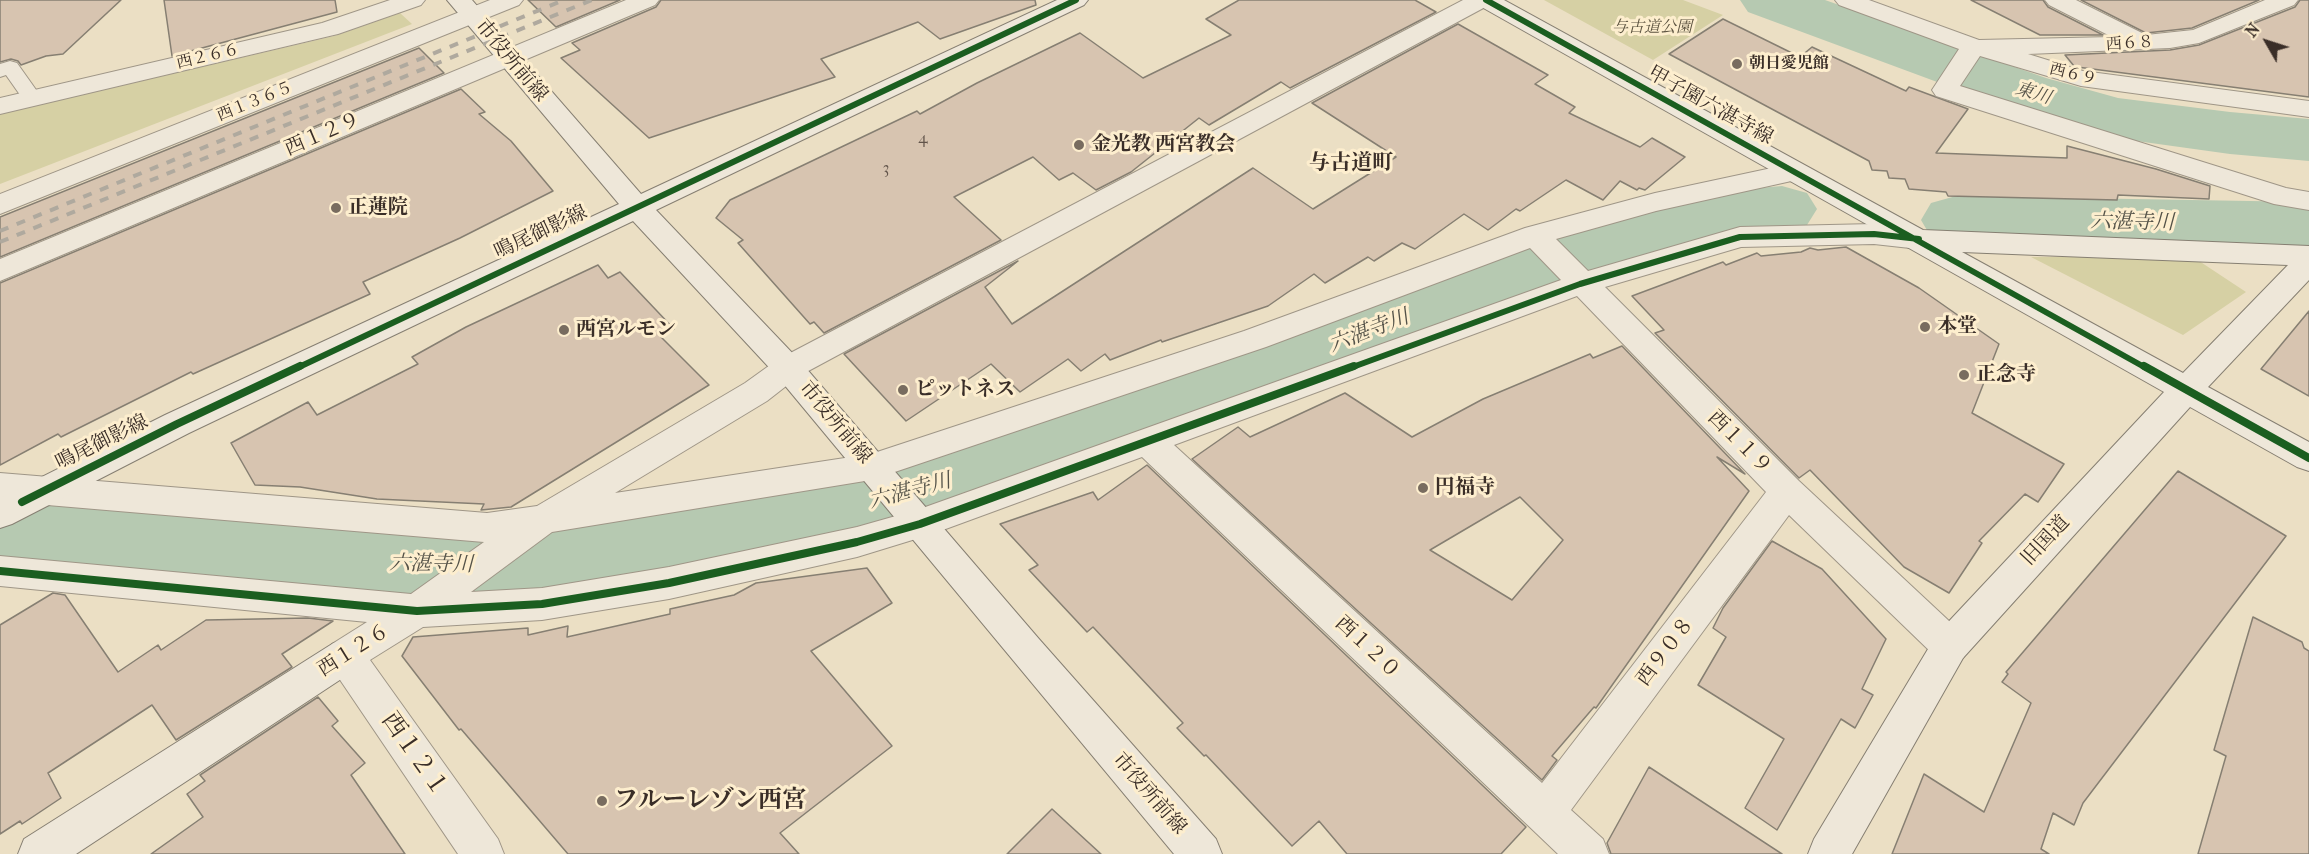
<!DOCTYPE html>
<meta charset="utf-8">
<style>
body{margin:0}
#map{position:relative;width:2309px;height:854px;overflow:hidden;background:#ebdfc4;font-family:"IM FELL French Canon",serif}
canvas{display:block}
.north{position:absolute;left:2237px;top:12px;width:60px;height:60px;-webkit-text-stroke:4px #fdeece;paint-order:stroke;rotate:309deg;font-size:16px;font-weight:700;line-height:24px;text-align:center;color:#3a2e28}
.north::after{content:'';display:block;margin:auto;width:21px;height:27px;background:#3a2e28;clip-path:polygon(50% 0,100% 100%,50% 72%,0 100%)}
</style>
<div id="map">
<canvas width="2309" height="854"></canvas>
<div class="north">N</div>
</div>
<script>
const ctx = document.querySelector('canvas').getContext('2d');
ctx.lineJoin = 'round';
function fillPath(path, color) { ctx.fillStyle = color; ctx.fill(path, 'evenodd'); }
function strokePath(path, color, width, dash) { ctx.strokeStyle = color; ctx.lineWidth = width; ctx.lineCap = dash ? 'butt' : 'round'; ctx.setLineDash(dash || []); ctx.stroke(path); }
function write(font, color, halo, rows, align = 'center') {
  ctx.font = font + ' "IM FELL French Canon","Noto Serif JP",serif'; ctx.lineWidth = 6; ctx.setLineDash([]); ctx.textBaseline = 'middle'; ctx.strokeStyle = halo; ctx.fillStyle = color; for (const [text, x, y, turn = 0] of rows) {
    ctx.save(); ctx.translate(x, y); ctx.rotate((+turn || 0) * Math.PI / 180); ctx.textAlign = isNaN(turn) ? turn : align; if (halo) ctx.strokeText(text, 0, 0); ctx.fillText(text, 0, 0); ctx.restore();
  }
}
const green = new Path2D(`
 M1544,0h139l40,15 -70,45z
 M400,13l12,11 -412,160v-70l334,-78z
 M2031,257h162l53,35 -63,43z`);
const river = new Path2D(`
 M1740,0h85l221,78 72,20 112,14 79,7v42l-79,-7 -115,-16 -23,-6 -90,-26 -254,-94z
 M1782,186l25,7 10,16 -10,16 -25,7 -67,6 -148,47 -244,95 -336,123 -157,46 -282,52 -128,6 -420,-45v-72l420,41 128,-4 282,-48 125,-33 314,-106 246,-91 196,-57z
 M1956,196l353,6v48l-353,-6 -25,-7 -10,-17 10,-17z`);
const building = new Path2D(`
 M0,0h121l-58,54 -17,2 -25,9 -3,-4 -7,-2 -11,3z
 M164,0h171l2,12 -165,44z
 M528,0h92l-64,27z
 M661,0h374l1,5 -96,34 -22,-17 -97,37 14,18 -186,61 -88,-80 19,-8 -8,-7 84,-36z
 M1239,0h176l21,12 -146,76 -9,-6 -72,43 -10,-7 -68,54 -35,18 -23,-17 -14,7 -26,-23 -79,40 47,43 -177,93 -10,-11 -4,2 -72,-81 5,-3 -27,-22 14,-18 187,-89 3,3 57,-31 103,-50 63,45 88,-43 -25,-16z
 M1971,0h72l5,7 55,28h-63z
 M2081,0h178l-67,28 -46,5z
 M2300,0h9v97l-232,-30 -3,-1 -9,-11 105,-5 29,-5 96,-38z
 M1723,19l77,38 12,-10 94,44 3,-4 59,22 -32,44 131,5v-12l89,23 54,17 -1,13 -91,-4 -1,5 -169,-4 -2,-4 -37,-3 -4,-10 -16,-1 -2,-7 -15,-1 -3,-9 -200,-107z
 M1458,24l90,51 -13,9 40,23 -6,6 71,34 12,-9 33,19 -40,33 -6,-2 -2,2 -17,-9 -17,19 -37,-20 -46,31 -4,-2 -28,21 -24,-16 -49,35 -13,-6 -28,18 -6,-4 -43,26 -11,-9 -46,32 -106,36 -1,-2 -51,20 -5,-6 -24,17 -13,-12 -48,33 -29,-28 -85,57 -62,-67 174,-93 -33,26 27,37 241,-156 60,41 83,-52 -84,-54z
 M419,48l25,25 -444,184v-40z
 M461,89l24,23 -6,2 32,27 42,50 -93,47 -97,44 7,12 -177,80 -2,-2 -130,65 -3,-3 -58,31v-182z
 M1846,247l73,41 80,56 -27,69 92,51 -26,38 -13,-8 -46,47 3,2 -33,50 -45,-26 -94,-97 -11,8 -144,-145 9,-3 -32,-34 91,-34 3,3 31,-12 4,3 40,-4 9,-4 8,2z
 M598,265l10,13 12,-6 54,57 -14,7 49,49 -198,122 -30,3 3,-6 -107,-5 -77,-12 -45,-2 -24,-42 77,-41 9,13 101,-51 -6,-7 54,-30z
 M2309,311v85l-48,-27z
 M1622,346l123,128 -28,-17 32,34 -153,217 -2,-1 -42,49 5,4 -15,20 -350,-321 46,-32 12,10 95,-44 67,44 71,-38 107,-45 3,4zM1520,497l43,43 -51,60 -82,-50z
 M1147,465l379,362 -25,27h-154l-28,-33 -27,25 -86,-91 -2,1 -27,-28 6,-5 -90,-96 -6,5 -58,-62 9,-5 -38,-41 93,-32 5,8z
 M2178,471l108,65 -203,267 -9,22 -21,-12 -12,36 8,5h-157l32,-80 60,38 47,-109 -29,-21 6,-8 -2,-2z
 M1772,541l50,28 64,70 -24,50 11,6 -18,33 -14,-9 -64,111 -32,-22 39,-69 -86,-54 28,-48 -13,-9 10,-20z
 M867,568l25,35 -81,48 81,95 -112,87 19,21h-231l-107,-125 -2,1 -57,-74 11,-19 115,-9v7l40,-9 -1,11 103,-23v-5l64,-14 22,-12z
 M53,593l12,2 53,77 40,-27 3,5 45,-30 102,-2 25,3 -51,33 10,13 -116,73 -24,-35 -104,68 13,25 -39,26 -2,-3 -20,13v-209z
 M2253,617l49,25 2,6 5,3v203h-111l28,-98 -12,-6z
 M318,697l20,24 -6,5 33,37 -14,12 54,79h-254l52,-37 -16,-23 18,-13 -5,-6z
 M1649,767l133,87h-171l-4,-11z
 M1052,809l49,45h-94z`);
const lane = new Path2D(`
 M10,61l7,2 22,31 2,4 -2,4h-14l-19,-27 -6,2v-13z`);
const street = new Path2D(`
 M390,0h35l-4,5 -83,29 -338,80v-16l322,-75z
 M490,0h33l-4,5 -519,209v-20z
 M626,0h33l-4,5 -655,276v-22z
 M1463,0h30l-4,5 -690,371 -32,25 -152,92 256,-39 373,-123 281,-103 130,-35 140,-30 10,3 4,6 -4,6 -149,33 -100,28 32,32 152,-44 134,-3 55,8 4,7 -4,7 -10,3 -45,-5 -133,3 -136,40 194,194 164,153 6,12 -6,12 -13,5 -13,-5 -148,-143 -218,295 32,29 6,15h-51l-416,-397 -210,77 -75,23 -188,42 -127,21 -119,7 -53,33 128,179 6,15h-46l-126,-186 -6,-12 6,-12 35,-22 -367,-36v-30l411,38 73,-52 -484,-41v-28l487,40 50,-7 208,-123 32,-23zM1530,248l31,32 -644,230 -60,17 -188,40 -127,21 -71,4 81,-60 319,-52 395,-133zM1577,296l189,196 -224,291 -368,-338z
 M1835,0h34l110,40 133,-3 -63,-32 -4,-5h31l70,35 47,-5 72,-30h33l-4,5 -95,38 -29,5 -142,6 55,17 226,30v16l-228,-31 -101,-30 -20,30 326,102 23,4v18l-35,-6 -338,-108 -4,-6 27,-41 -120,-44z`);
const secondary = new Path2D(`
 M447,0h25l169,194 416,-194h31l-4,5 -428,205 143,150 240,279 177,200 6,15h-48l-397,-478 -144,-155 -444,212 -177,91 -12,4v-30l165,-83 454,-211z
 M1474,0h30l419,230 386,16v34l-101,107 101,55v29l-12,-4 -107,-60 -227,251 -111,196h-44l6,-15 123,-205 227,-242 -686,-387zM1962,252l326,13 -105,108z
 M345,639l13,5 6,12 -6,12 -282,186h-58l6,-15 308,-195z`);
const rail = new Path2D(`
 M0,231l564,-231
 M0,242l592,-242`);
const cyclewayFar1 = new Path2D(`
 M1486,0l660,368
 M297,368l779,-368
 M1350,368l230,-84 160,-47 134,-3 45,5`);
const cycleway = new Path2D(`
 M2144,366l165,92
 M22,502l155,-78 123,-58
 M0,571l417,40 125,-7 127,-21 188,-41 63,-18 434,-158`);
const markers = [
 [1737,64,6,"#786c5f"],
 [1079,145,6,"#786c5f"],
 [336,208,6,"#786c5f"],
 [1925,327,6,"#786c5f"],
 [564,330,6,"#786c5f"],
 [1964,375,6,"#786c5f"],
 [903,390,6,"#786c5f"],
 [1423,488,6,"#786c5f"],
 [602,801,6,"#786c5f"]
];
const farParknames = [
 ["与古道公園",1652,28]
];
const farStreetnames = [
 ["西６８",2130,44,-4],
 ["西２６６",208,57,-13],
 ["西６９",2073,75,14],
 ["西１３６５",255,102,-22]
];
const farPoinames = [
 ["朝日愛児館",1749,64]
];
const numberNames = [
 ["4",923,139],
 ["3",886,169]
];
const farWaternames = [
 ["東川",2033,94,17]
];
const streetNames = [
 ["市役所前線",511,61,50],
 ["甲子園六湛寺線",1710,106,29],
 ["西１２９",323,135,-23],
 ["鳴尾御影線",541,233,-25],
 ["市役所前線",835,423,50],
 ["鳴尾御影線",102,443,-26],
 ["西１１９",1739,443,45],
 ["旧国道",2046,541,-47],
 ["西１２０",1367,648,43],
 ["西１２６",354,651,-32],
 ["西９０８",1666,652,-53],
 ["市役所前線",1149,794,49]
];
const poiNames = [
 ["金光教 西宮教会",1091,145],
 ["正蓮院",348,208],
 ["本堂",1937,327],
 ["西宮ルモン",576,330],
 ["正念寺",1976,375],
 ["ピットネス",915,390],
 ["円福寺",1435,488]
];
const neighbourhoodNames = [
 ["与古道町",1351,164]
];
const waterNames = [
 ["六湛寺川",2132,223,1],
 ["六湛寺川",1369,332,-21],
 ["六湛寺川",910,492,-15],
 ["六湛寺川",431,565,1]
];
const nearStreetnames = [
 ["西１２１",414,755,55]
];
const nearPoinames = [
 ["フルーレゾン西宮",614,801]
];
fillPath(green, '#d6d0a4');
fillPath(river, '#b6c9b1');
fillPath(building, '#d7c4b0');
strokePath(building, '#867f72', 1.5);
strokePath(lane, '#9f9687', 2);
strokePath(street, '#9f9687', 2);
strokePath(secondary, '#867f72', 2);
fillPath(lane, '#eee7d9');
fillPath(street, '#eee7d9');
fillPath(secondary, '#eee7d9');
strokePath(rail, '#afa99e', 4, [9, 9]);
strokePath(cyclewayFar1, '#1b5e20', 6);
strokePath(cycleway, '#1b5e20', 8);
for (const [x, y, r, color] of markers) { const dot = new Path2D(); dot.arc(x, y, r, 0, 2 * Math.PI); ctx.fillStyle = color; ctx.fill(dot); strokePath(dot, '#fdeece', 2); }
write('italic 16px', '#5c5340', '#fdeece', farParknames);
write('16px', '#3a2e28', '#fdeece', farStreetnames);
write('bold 16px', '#3a2e28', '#fdeece', farPoinames, 'left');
write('16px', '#61544a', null, numberNames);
write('italic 18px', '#545248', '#fdeece', farWaternames);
write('20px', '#3a2e28', '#fdeece', streetNames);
write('bold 20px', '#3a2e28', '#fdeece', poiNames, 'left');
write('bold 21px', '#3a2e28', '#fdeece', neighbourhoodNames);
write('italic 21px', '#545248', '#fdeece', waterNames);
write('24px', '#3a2e28', '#fdeece', nearStreetnames);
write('bold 24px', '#3a2e28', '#fdeece', nearPoinames, 'left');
</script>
